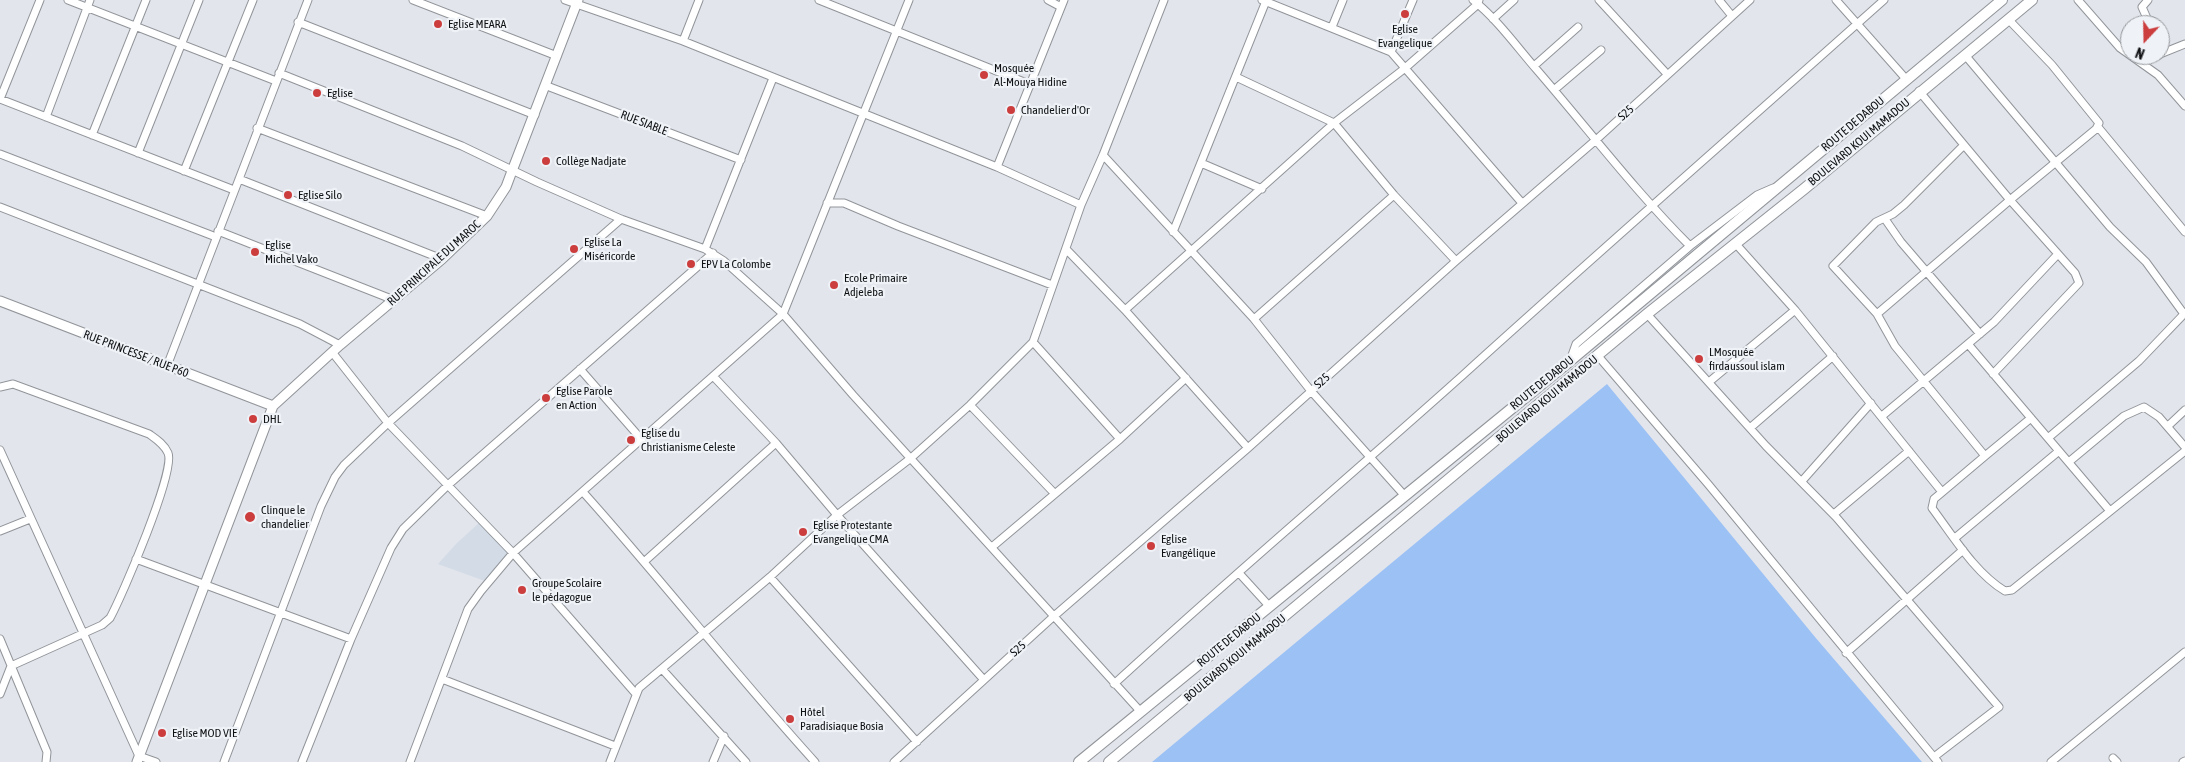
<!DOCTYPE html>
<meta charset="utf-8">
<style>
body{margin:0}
#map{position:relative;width:2185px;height:762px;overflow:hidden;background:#e2e5eb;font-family:"Asap Condensed",sans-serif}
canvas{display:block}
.north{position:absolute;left:2120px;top:15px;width:50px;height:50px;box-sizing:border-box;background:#eff3f8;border:1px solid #95989c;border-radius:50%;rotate:201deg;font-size:14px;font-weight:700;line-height:20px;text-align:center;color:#0f1012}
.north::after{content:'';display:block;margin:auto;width:18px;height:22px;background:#cc3d3d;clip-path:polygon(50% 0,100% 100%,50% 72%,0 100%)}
</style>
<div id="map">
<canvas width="2185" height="762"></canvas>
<div class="north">N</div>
</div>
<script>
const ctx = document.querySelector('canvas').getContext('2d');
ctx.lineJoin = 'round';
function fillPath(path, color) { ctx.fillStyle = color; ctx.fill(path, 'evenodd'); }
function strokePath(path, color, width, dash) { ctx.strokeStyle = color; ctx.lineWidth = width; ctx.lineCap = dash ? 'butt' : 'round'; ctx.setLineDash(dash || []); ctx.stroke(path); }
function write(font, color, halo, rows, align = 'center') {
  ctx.font = font + ' "Asap Condensed",sans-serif'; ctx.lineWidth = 4.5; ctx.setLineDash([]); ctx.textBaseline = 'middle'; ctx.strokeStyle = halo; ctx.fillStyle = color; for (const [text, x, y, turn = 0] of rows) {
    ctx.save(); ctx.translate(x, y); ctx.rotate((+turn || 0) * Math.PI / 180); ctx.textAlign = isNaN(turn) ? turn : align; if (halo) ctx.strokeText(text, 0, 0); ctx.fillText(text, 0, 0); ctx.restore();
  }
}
const built = new Path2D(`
 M480,522l29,31 -24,28 -47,-17 18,-20z`);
const green = new Path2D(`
 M1607,384l208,253 107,125h-770z`);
const minor = new Path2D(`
 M40,0l-40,99 234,91
 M68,0l208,81
 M413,0l144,56
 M565,0l118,41 314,126 84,38
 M819,0l210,84
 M1048,0l13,7
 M1262,0l129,52 131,151
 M1473,0c24,19 44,47 64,70 51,59 98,121 153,176
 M1599,0l68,74
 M1719,0l13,16
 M1836,0l70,79
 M2078,0l42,48 38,27 27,31
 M2148,0l-6,7 8,18
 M1493,19l21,-19
 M298,22l237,93
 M1332,27l11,-27
 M683,41l16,-41
 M1391,52l22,-52
 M2160,54l25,-10
 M1965,55l145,172 36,35 38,52
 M2141,62l18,-7
 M1534,66l44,-39
 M279,73l183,73 75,36 84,37 84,30 19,12 59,53 70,81 287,316
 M1236,77l98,46 60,72 62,66
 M547,86l194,74
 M1554,90l47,-40
 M1919,91l91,109 86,-71 3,-6 -47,-58 -44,-46
 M46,117l44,-117
 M2098,127l87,105
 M257,128l230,88
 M92,135l54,-135
 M1964,145l-60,60 -11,9 -17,8 -43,44 44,48 18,32 90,110 -51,43 -2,9c21,28 43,65 73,83l7,-1 173,-139
 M138,153l61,-153
 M0,154l216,83
 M1103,155l151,164 57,72 93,104
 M1201,163l61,26
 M997,167l67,-167
 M184,171l69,-171
 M239,179l203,80
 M827,203h17l54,23 154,59
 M0,207l300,117 40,21
 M1885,219l16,23 79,92
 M218,231l176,69
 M1173,232l93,-231
 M1735,243l60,67 147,182
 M705,249l68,-171
 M1066,249l59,61 123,138
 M1125,310l209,-187 70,-54 74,-65 1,-4
 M1647,314l119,132 70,71 163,190 -65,50
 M1877,314l133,-114 65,73 4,10 -86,91
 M1254,319l140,-124
 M1033,342l87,97
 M1968,344l142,167
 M332,352l56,71 125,130 123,141
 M1598,356l110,128 230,278
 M1571,358l5,-14 114,-98 67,-51 16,-7
 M167,366l141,-366
 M580,369l62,71
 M713,376l63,67 61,72 147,165
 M1709,382l86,-72
 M0,387l13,-3 136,50c7,5 15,10 19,19 8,18 -46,143 -58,165l-8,7 -91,41 -11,28
 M970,405l85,89
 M1882,416l112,-94 63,-67
 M2168,426l17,-16
 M1750,428l83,-72
 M2048,438l91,-77 46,-48
 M0,450l139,306 17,6
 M1985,456l46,-38
 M2070,461l54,-45 20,-9 15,10 26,30
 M1802,481l69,-78
 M583,492c79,88 152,182 232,270
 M1834,514l75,-63
 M0,531l30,-12
 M1955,538l104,-87
 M992,547l128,-108 66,-61
 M136,559l215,80
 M645,561l131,-118
 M1239,573l31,34
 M770,577l147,165
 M0,639l47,113 -1,10
 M1846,653l117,-103
 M662,669l84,93
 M442,679l173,67
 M1114,684c114,-105 233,-205 349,-309 139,-126 281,-250 421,-375
 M2113,758l4,4
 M224,762l97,-256 14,-29 9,-12 44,-42 233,-204
 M302,762l49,-123 40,-91 12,-19 45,-44 265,-232
 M410,762l58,-153 13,-18 32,-38 270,-239 126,-314
 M610,762l29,-74 131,-111 67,-62 74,-57 59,-53 63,-63 48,-137 22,-50 61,-155
 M713,762l11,-26
 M894,762l159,-145 195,-169 208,-187 141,-122 153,-139
 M2051,762l134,-110
 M2183,762l2,-1`);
const tertiary = new Path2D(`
 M0,301l273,105
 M137,762l136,-356 67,-61 102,-86 45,-43 19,-29 6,-16 66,-171`);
const primary = new Path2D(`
 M1079,762l492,-402 431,-360
 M1109,762l538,-448 157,-125 228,-189`);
const markers = [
 [1405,14,5,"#cc3d3d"],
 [438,24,5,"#cc3d3d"],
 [984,75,5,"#cc3d3d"],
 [317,93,5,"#cc3d3d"],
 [1011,110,5,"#cc3d3d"],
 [546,161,5,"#cc3d3d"],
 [288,195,5,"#cc3d3d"],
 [574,249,5,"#cc3d3d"],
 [255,252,5,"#cc3d3d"],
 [691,264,5,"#cc3d3d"],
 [834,285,5,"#cc3d3d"],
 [1699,359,5,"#cc3d3d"],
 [546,398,5,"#cc3d3d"],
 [253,419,5,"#cc3d3d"],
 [631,440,5,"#cc3d3d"],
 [250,517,6,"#cc3d3d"],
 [803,532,5,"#cc3d3d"],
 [1151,546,5,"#cc3d3d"],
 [522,590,5,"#cc3d3d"],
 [790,719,5,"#cc3d3d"],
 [162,733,5,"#cc3d3d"]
];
const poiNames = [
 ["Eglise MEARA",448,24],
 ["Eglise",1405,29,"center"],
 ["Evangelique",1405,43,"center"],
 ["Mosquée",994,68],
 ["Al-Mouya Hidine",994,82],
 ["Eglise",327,93],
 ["Chandelier d'Or",1021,110],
 ["Collège Nadjate",556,161],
 ["Eglise Silo",298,195],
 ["Eglise La",584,242],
 ["Miséricorde",584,256],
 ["Eglise",265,245],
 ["Michel Vako",265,259],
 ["EPV La Colombe",701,264],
 ["Ecole Primaire",844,278],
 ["Adjeleba",844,292],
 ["LMosquée",1709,352],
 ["firdaussoul islam",1709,366],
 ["Eglise Parole",556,391],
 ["en Action",556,405],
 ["DHL",263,419],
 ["Eglise du",641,433],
 ["Christianisme Celeste",641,447],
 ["Clinque le",261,510],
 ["chandelier",261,524],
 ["Eglise Protestante",813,525],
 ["Evangelique CMA",813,539],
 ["Eglise",1161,539],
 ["Evangélique",1161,553],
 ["Groupe Scolaire",532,583],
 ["le pédagogue",532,597],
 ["Hôtel",800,712],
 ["Paradisiaque Bosia",800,726],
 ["Eglise MOD VIE",172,733]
];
const streetNames = [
 ["S25",1626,113,-43],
 ["RUE SIABLE",644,123,21],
 ["ROUTE DE DABOU",1853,124,-40],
 ["BOULEVARD KOUI MAMADOU",1859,142,-40],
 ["RUE PRINCIPALE DU MAROC",434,263,-42],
 ["RUE PRINCESSE / RUE P60",136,354,21],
 ["S25",1322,381,-42],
 ["ROUTE DE DABOU",1542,383,-39],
 ["BOULEVARD KOUI MAMADOU",1547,399,-40],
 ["ROUTE DE DABOU",1229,640,-39],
 ["S25",1018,649,-42],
 ["BOULEVARD KOUI MAMADOU",1235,658,-40]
];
fillPath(built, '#d2dbe6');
fillPath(green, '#9cc1f5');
strokePath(minor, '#91959a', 9);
strokePath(tertiary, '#91959a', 11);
strokePath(primary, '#91959a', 12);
strokePath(minor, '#fff', 7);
strokePath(tertiary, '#fff', 9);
strokePath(primary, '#fff', 10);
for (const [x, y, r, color] of markers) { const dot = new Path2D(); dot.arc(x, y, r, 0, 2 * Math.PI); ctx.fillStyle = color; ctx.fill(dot); strokePath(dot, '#eff3f8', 2); }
write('12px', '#0f1012', '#eff3f8', poiNames, 'left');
write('12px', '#0f1012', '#eff3f8', streetNames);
</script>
